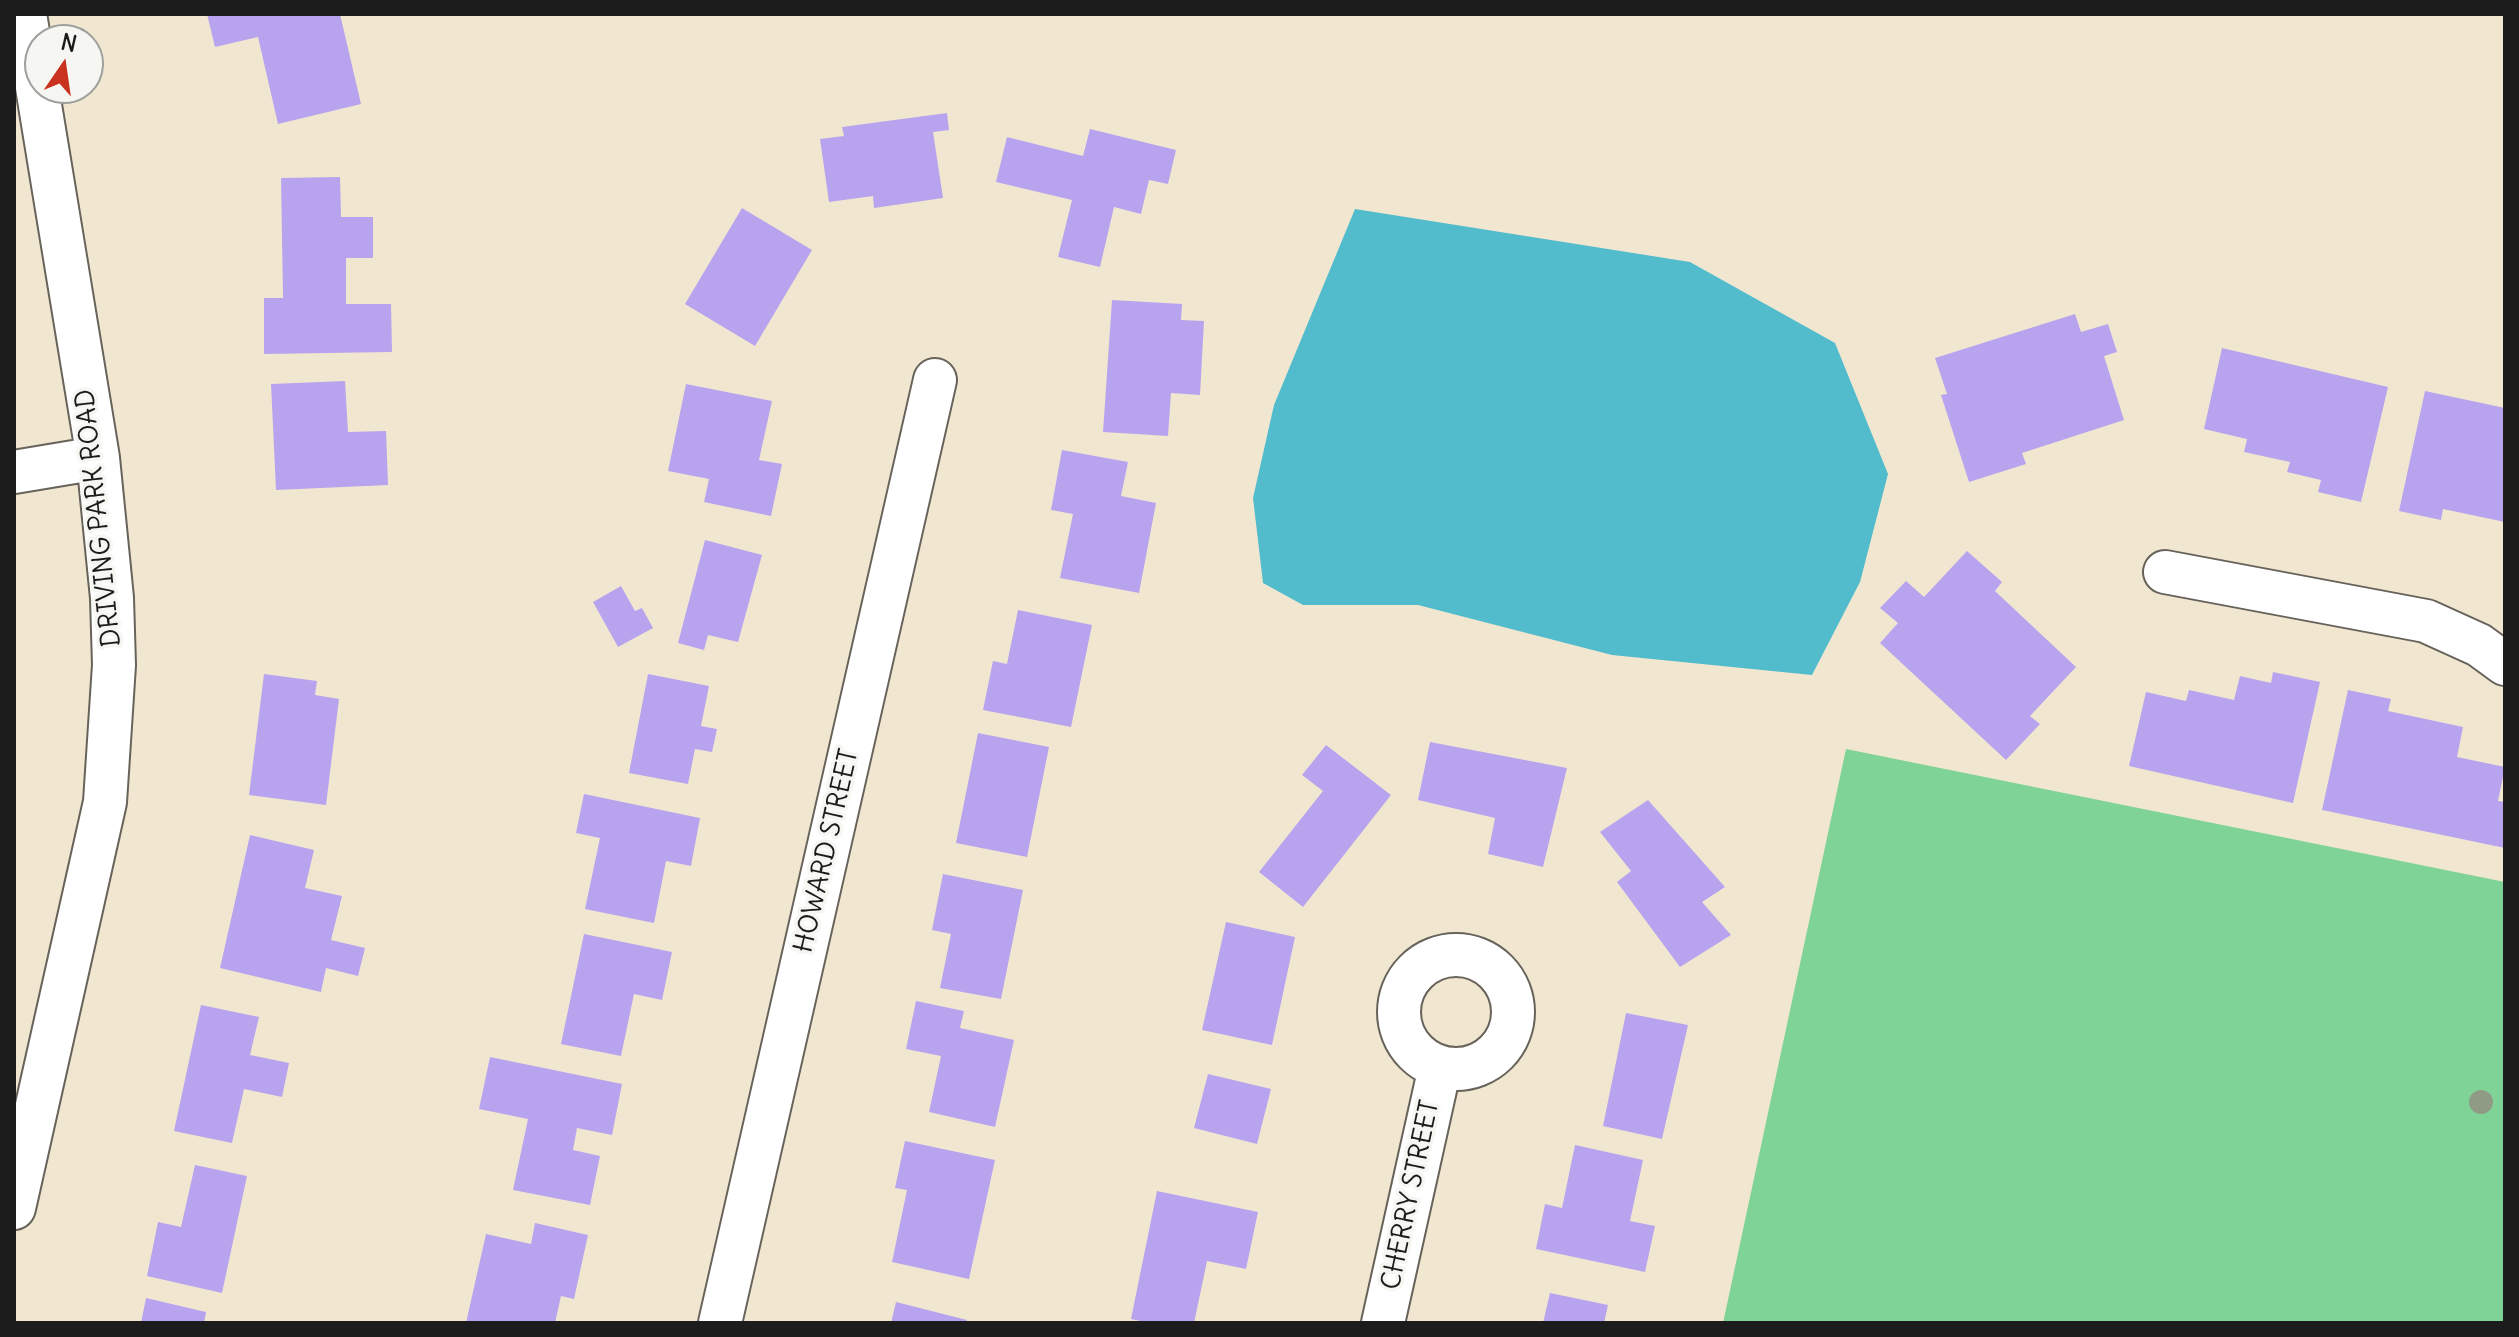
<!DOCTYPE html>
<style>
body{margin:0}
#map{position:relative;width:2519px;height:1337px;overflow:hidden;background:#f1e7d1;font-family:Delius,sans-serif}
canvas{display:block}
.frame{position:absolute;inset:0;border:16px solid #1c1c1c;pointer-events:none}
.north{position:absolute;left:24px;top:24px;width:80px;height:80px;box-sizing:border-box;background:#f6f6f2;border:2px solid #9f9f9c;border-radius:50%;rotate:13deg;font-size:22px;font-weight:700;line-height:32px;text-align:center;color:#1c1c1c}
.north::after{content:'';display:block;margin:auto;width:28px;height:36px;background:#c8321e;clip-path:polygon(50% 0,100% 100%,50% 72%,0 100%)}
</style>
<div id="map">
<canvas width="2519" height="1337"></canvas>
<div class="frame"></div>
<div class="north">N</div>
</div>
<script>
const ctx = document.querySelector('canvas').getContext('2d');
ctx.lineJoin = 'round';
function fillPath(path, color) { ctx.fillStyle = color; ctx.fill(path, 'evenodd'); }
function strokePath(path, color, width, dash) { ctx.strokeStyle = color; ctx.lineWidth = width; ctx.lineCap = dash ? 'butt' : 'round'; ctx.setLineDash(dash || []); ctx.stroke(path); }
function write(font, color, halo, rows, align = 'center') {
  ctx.font = font + ' Delius,sans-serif'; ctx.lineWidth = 7; ctx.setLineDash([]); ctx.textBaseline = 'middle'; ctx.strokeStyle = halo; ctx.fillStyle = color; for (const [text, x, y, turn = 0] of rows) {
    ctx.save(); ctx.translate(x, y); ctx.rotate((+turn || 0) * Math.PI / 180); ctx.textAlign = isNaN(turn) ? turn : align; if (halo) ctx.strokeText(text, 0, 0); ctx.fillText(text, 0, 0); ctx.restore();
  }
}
const green = new Path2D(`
 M1846,749l659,133v441h-782z`);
const water = new Path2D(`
 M1355,209l335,53 145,81 53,131 -28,108 -48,93 -200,-20 -194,-50h-115l-40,-22 -10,-85 21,-93z`);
const building = new Path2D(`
 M207,14h133l21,90 -83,20 -20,-87 -43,10z
 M947,113l2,17 -16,2 10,66 -69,10 -1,-12 -44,6 -9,-63 24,-3 -2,-9z
 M1090,129l86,21 -8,34 -19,-4 -8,34 -27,-7 -14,60 -42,-10 14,-57 -76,-18 11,-45 76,19z
 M340,177l1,40h32v41h-27v46h45l1,48 -128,2v-56h19l-2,-120z
 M742,208l70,42 -57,96 -70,-42z
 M1112,300l70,4 -1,16 23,1 -4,74 -29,-2 -3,43 -65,-4z
 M2075,314l6,18 27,-8 9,28 -13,4 20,64 -102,33 4,11 -57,18 -28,-87 6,-1 -12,-36z
 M2222,348l166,39 -27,115 -43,-10 3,-12 -34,-8 3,-10 -46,-10 3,-13 -43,-10z
 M345,381l3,51 38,-1 2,54 -112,5 -5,-106z
 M686,384l86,17 -13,59 23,4 -11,52 -67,-14 5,-23 -41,-8z
 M2425,391l80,17v114l-62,-13 -2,11 -42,-9z
 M1062,450l66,12 -7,34 35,7 -17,90 -79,-15 13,-64 -22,-4z
 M705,540l57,15 -24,87 -30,-7 -4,15 -26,-7z
 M1967,551l35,31 -7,9 81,76 -46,49 10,8 -34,36 -126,-117 18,-20 -18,-15 26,-27 18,16z
 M621,586l14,25 7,-3 11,20 -35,19 -25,-45z
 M1018,610l74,15 -21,102 -88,-17 10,-49 14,3z
 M2273,672l47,10 -27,121 -164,-37 17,-74 40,9 3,-11 45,10 6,-24 31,7z
 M264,674l53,7 -2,14 24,4 -13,106 -77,-10z
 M648,674l61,12 -8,40 16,3 -5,23 -17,-3 -7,35 -59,-11z
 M2348,690l43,9 -3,12 75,16 -6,30 48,10 -7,34 7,1v46l-183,-38z
 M978,733l71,14 -22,110 -71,-14z
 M1430,742l137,26 -24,99 -55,-13 7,-36 -77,-18z
 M1326,745l65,50 -88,112 -44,-35 64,-81 -21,-16z
 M584,794l116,24 -9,48 -25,-5 -12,62 -69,-14 15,-71 -24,-5z
 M1648,800l77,87 -23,15 29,33 -51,32 -63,-85 14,-11 -31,-39z
 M250,835l64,15 -9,38 37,8 -11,44 34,8 -7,28 -32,-8 -5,24 -101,-24z
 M943,874l80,16 -22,109 -61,-11 11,-54 -19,-4z
 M1226,922l69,15 -23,108 -70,-15z
 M584,934l88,18 -10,48 -28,-6 -13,62 -60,-12z
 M916,1001l48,10 -4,17 54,12 -19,87 -66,-15 12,-56 -35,-7z
 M201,1005l58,12 -9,38 39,8 -7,34 -38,-8 -12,54 -58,-12z
 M1626,1013l62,12 -26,114 -59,-13z
 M490,1057l132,27 -10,51 -35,-7 -4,22 27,6 -10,49 -77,-15 15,-71 -49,-10z
 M1208,1074l63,15 -14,55 -63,-16z
 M905,1141l90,19 -26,119 -77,-17 15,-72 -12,-2z
 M1575,1145l68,15 -13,61 25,5 -10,46 -109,-23 9,-45 17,4z
 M195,1165l52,11 -25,117 -75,-17 11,-54 23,5z
 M1157,1191l101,21 -12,57 -39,-8 -13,62h-44l-19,-4z
 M535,1223l53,12 -14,64 -13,-3 -6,27h-89l20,-89 45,10z
 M1550,1293l58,12 -4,18h-61z
 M146,1298l60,14 -2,11h-63z
 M896,1302l71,18 -1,3h-75z`);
const minor = new Path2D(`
 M14,472l84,-14
 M2165,572l261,49 53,24 26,19
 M1399 1012a57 57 0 1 1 114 0a57 57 0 1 1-114 0Z
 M14,1208l91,-406 9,-137 -2,-67 -14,-140 -73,-444
 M720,1323l215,-943
 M1383,1323l57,-256`);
const trees = [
 [2481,1102]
];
const streetNames = [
 ["DRIVING PARK ROAD",99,518,-96],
 ["HOWARD STREET",827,851,-77],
 ["CHERRY STREET",1411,1195,-78]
];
fillPath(green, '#80d396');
fillPath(water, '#52bccd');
fillPath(building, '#b8a4ee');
strokePath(minor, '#67635b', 46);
strokePath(minor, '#fff', 42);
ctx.fillStyle = '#8f9b85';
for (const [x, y] of trees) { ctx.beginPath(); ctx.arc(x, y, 12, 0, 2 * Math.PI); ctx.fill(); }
write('26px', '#1c1c1c', '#f6f6f2', streetNames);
</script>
